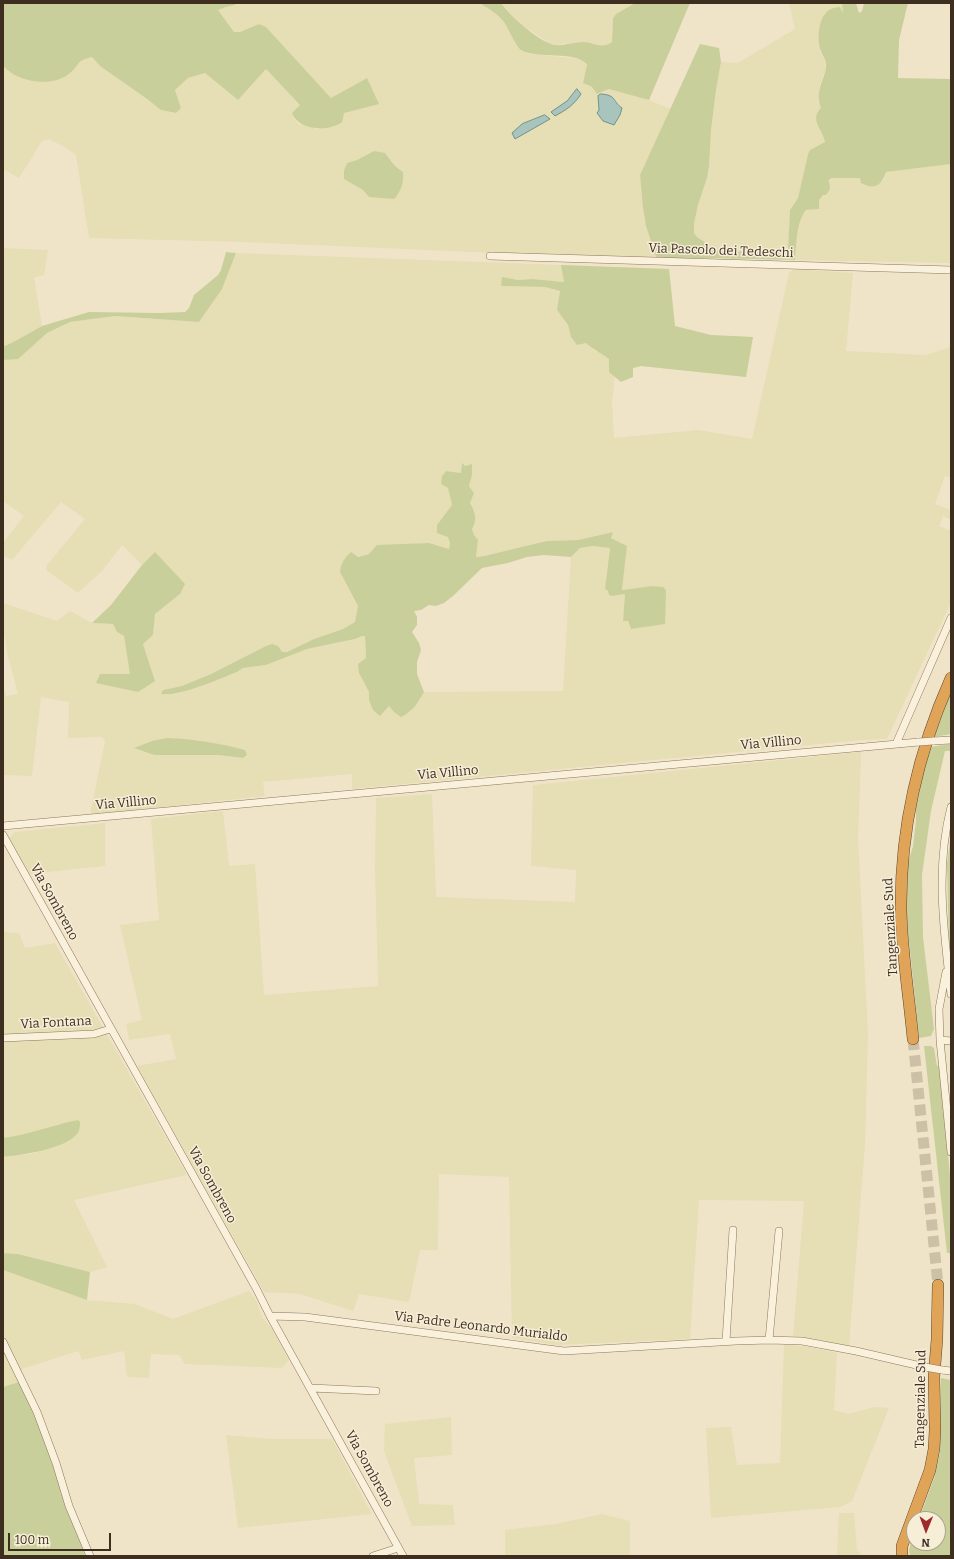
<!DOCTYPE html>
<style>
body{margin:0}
#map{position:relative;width:954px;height:1559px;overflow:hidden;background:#f0e4c8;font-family:Bitter,serif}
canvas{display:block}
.frame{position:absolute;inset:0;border:4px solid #3d2e20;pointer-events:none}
.north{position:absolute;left:906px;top:1511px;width:40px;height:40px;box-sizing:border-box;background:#f7eed8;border:1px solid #ada18e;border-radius:50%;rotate:181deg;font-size:11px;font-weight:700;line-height:16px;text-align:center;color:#3d2e20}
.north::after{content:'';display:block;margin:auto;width:14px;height:18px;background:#9e2a2b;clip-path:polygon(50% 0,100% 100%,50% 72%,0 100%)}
.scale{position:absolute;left:8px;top:1533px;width:103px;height:18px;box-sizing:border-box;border:2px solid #3d2e20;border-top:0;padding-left:5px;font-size:12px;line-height:14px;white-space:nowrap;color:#3d2e20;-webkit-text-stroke:3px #f7eed8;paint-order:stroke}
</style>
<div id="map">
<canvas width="954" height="1559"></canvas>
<div class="frame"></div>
<div class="north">N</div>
<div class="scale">100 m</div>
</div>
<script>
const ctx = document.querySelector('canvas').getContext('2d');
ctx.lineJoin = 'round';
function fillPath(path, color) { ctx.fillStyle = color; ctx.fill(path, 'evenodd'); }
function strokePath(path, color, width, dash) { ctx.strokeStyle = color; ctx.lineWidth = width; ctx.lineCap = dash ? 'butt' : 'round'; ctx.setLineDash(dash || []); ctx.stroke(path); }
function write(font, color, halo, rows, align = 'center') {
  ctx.font = font + ' Bitter,serif'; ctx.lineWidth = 3; ctx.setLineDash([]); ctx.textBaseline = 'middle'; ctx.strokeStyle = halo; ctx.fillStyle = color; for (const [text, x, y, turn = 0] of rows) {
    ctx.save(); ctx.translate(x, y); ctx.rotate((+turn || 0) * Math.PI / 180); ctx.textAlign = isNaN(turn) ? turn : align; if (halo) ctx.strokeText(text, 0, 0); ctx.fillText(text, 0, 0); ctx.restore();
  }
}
const farmland = new Path2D(`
 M235,3h244l10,5 15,14 15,27 11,5 43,4 10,2 4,3 -4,20 19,10 7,-4 27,6 35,14 -31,66 3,33 3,18 11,34 -414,-18 -154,-4 -13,-83 -8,-6 -19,-10 -7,2 -23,37 -16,-9v-103l15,11 51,-3 13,-15 10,-2 8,9 47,33 14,11 15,3 5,-6 -6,-17 13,-12 17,-5 33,27 28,-31 34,36 -6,14 5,5 18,5 27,-16 23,-35 -36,20 -65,-71 -7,-3 -19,8h-6l-16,-22 8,-3 9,-2zM598,99l18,1 4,7v8l-6,10 -11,-4 -6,-8 2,-3zM540,118l10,1 -35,20 18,-20zM374,151l18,10 3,5 8,6v7l-4,15 -30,3 -6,-7 -19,-11 3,-15 10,-4z
 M501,3h134l-19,11 -3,3 -1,25 -4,3 -7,2 -9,-4 -16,-1 -20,3 -7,-2 -27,-18z
 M789,3h55l-2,2 1,10 -3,-8 -20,44 6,10 -1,9 -6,19v11l2,8 -2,22 6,8v4l-15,8 -2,4 -10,44 -8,12 -2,40 -4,2 -74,-1 -2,-7 -11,-7 -3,-4v-9l4,-19 9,-27 2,-11 2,-37 5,-40 5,-28 17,1 57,-34z
 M951,164v99l-156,-3v-14l7,-32 4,-4 13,-1v-9l13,-22h28l23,3 3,-9z
 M3,248l45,2 -4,25 -10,3 8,48 -25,14 -14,7z
 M236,253l433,16 6,57 36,9 42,2 -7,40 -105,-11 -8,2 -69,-87 -1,1 -30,-3 -15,1 -16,-2v8l43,1 15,4 -3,19 11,15 3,12 15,6 9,8 9,3 5,5v13l6,4 -3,26 2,36 84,-8 54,9 37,-166 5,-4 59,4 -7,78 80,4 25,-8v131l-6,-2 -10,28 16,6v10l-8,-4 -4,10 12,5v71l-64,137 -25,1 -510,49v-15l-89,8 2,14 -175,19 15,-74 -3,-4 -34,1 1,-36 -28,-5 -9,79 -29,-1v-88l3,9 12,-2 -10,-38 -4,-23 -1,-1v-29l54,18 13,-10 22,12 21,1 4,8 7,4 7,39 -31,-1 55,7 -12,-37 10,-9 2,-21 25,-20 -25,-41 -13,12 -20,-20 -20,26 -24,22 -32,-23 1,-5 38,-46 -24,-17 -49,58 -9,-5v-12l21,-27 -21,-15v-141l15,-2 29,-25 23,-11 45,-6 84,6 23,-33zM462,464l3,2 7,-2v11l-3,11 5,7 -4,10 5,9 -3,17 2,6 4,5 -2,17 51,-10 20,-6 31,-1 34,-8 -1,6 16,8 -5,44 30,-4 14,4 -1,6 -18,30 -16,3 -3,-8h-5l2,-27 -12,2 -8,-7 5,-42 -17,-1 -13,2 -9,9 -8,134 -139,1 -7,13 -23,7 -5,-6 -20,-6v-8l-10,-19 7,-15 -1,-22h-3l-7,3 -48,10 -41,16 -23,3 -6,4 -58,21 -13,2 -5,-2 2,-3 19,-4 29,-12 55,-28 13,3 3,3h5l27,-13 29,-10 12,-7 3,-16 -18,-34 18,-15 11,-3 23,-8 37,-3 20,6 1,-6 -2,-6 -11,-12 15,-19 -4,-18 -7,-4 1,-8 4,-5 15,2zM152,741l67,3 25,6 3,5 -4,3 -25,-3h-64l-20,-7z
 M861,752l-3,87 10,194 -3,112 -16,201 -56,-10 11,-135 -105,-1 -9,139 -133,6 -45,-7 -3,-161 -70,-3 -1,76h-18l-11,52 -50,-8 -6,17 -53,-17 -36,-2 -127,-226 39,-7 -6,-25 -41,6 -3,-16 16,-4 -22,-95 39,-5 -8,-101 72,-8 6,55 26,-2 9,131 114,-9 -3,-119 1,-69 56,-4 4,103 139,5 1,-32 -45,-4 2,-81z
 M105,823v43l-77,8 -20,-35 7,-7z
 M3,932l16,1 6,15 30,-5 132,232 -113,25 33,67 -17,5 -72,-18 -15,-1v-96l28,-3 26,-8 12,-5 8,-7 -20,-10 -35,12 -19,2z
 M3,1270l84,30 48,4 38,15 76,-28 7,9 6,17 10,12 17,31 -7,8 -97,-4 -6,-9 -28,-1 -2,24 -22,-1 -3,-26 -42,9 -4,-9 -56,18 -3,13 -16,5z
 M784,1345l19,1 34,7 -3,57 14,4 27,-7 14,1 -37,93 -11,6 -130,11 -5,-90 25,-1 6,38 43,-2z
 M451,1417l1,38 -38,3 5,46 34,1 2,20 -43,1 -28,-75 1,-27z
 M226,1435l47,4h59l40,75 -134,14z
 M839,1513h15l3,36 5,7h-25z
 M602,1514l28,7v35h-125v-26l51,-6z`);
const green = new Path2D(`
 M3,3h232v2l-9,2 -8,3 16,22h6l19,-8 7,3 65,71 36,-20 12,26 -35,9 -2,9c-14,10 -43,9 -50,-9l8,-8 -34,-36 -28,31 -33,-27 -17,5 -13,12 6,18 -5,5 -15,-3 -14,-11 -47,-33 -8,-9c-17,4 -11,7 -22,16 -14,12 -36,10 -51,4 -6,-2 -11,-7 -16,-11z
 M479,3h22c10,13 37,39 54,42 9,1 18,-3 27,-3 12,0 20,8 30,0l1,-24 3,-4 19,-11h55l-41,97 -40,-11 -12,5 -5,-7 -9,-4 4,-19c-15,-14 -47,-4 -66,-14 -4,-2 -13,-22 -17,-28 -7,-8 -15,-14 -25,-19z
 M844,3h12l3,10 3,-2 2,-8h44l-9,37 -1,38 53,1v85l-65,8c-5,14 -11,18 -25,11l-1,-5h-28l-3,2 1,9 -4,6h-3l-4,5v9l-13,1c-9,10 -10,36 -11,50l-89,-2 -49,2 -11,-34 -3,-18 -3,-33 60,-131 19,4 2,14 -5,28 -5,40 -2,37 -2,11 -9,27 -4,19v9l3,4 11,7 2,7 74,1 4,-2 2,-40 8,-12 10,-44 2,-4 15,-8c-2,-12 -16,-22 -4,-34 -7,-21 6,-29 5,-46 -1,-4 -4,-7 -5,-11 -4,-9 -3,-31 5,-38 4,-5 8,-5 14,-6l3,6 -1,-9z
 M374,151l11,2 10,13 8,6c1,10 -2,20 -9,27l-25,-2 -6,-7 -19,-11v-8l3,-8 10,-3z
 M226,252l10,1 -14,36 -23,33 -84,-6 -45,6 -23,11 -29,26 -15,1v-13l14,-7 25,-14 47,-14 71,1 25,-1 4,-4 5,-13 24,-20 3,-5z
 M561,265l108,4 6,57 36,9 42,2 -7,40 -105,-11 -8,2v9l-12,5 -12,-10v-13c-7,-6 -16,-9 -23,-16l-9,2 -6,-8 -3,-12 -11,-15 3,-19 -15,-4 -44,-1 1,-9 16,3 15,-1 30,3 1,-1z
 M462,463l3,3 7,-2v11l-3,11 5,7 -4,10c6,10 7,17 2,26l2,6 4,5 -2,17 8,-1 63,-15 31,-1 35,-8 -2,6 16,8 -5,44 30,-4 11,1 3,3 -1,34 -34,5 -3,-8h-5l2,-27 -12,2 -4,-1 -1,-4 -3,-2 5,-41 -17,-2 -13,2 -9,9 -27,-2 -17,2 -19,6 -26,5 -29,28 -9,7 -8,3 -7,-1 -8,5 -7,1 3,6v8l-5,7 7,11 2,7 -4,12v12l7,18c-6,11 -11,19 -23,25l-7,-5 -5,-6 -9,10 -7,-6 -4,-10v-8l-10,-19 -1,-9 8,-6 -1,-22h-3l-7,3 -48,10 -41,16 -23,3 -6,4c-18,7 -58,25 -76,22l2,-4 19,-4 29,-12 55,-28 6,-2 6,2 4,6h5l27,-13 29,-10 12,-7 3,-16 -18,-34c1,-9 5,-15 11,-20l7,5 11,-3 8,-9 52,-2 20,6 1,-6 -2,-6 -11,-4v-8l15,-20 -4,-17 -7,-4 1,-8 4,-5 15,2z
 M155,552l30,32 -5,10 -25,20 -2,21 -10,9 12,37 -17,11 -42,-9 4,-9h30l-6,-38 -7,-4 -4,-8 -21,-1 19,-18 31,-40z
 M951,691v43l-17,3z
 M167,738c26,1 52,5 78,12l2,5 -4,3 -25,-3h-64l-20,-7 18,-7z
 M950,744l1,7h-6l-14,60 -9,64 1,62 11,92 -3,7 -12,2 -12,-116v-55l6,-21 3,-26v-19l6,-28 8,-26z
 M951,834v127l-2,-12 -2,-85z
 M924,1046h7l3,2 3,18h2l12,119v68h-4z
 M78,1120l2,2c0,4 0,8 -3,12 -12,15 -55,21 -74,23v-19c25,-3 49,-13 75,-18z
 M3,1253l15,1 72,18 -3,28 -84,-30z
 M941,1378l10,2v176h-41l-1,-6 5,-18v11h24v-24h-19l15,-41 6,-26z
 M19,1382l18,39 48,135h-82v-169z`);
const water = new Path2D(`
 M577,89l4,5c-7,11 -15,16 -26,22l-4,-4 16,-11z
 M601,94c16,1 11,7 21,14l-2,7 -6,10 -11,-4 -6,-8 2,-3 -1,-14z
 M545,115l5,4 -35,20 -3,-6 10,-9z`);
const highwayTunnel = new Path2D(`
 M913,1039l25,246`);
const minor = new Path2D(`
 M490,256l461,14
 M933,741l18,-1
 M896,744l55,-126
 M951,807c-16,61 -7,126 0,187
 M3,826l916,-84
 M3,835l253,453 14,28 133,240
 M946,972l-7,37 1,31 11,112
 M3,1038l91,-4 16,-5
 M940,1040l11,1
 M270,1316l35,1 259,34 172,-10 33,-1 33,1 54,10 69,16
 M769,1340l10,-109
 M726,1341l7,-111
 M3,1342l34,70 19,51 13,43 21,50
 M942,1370l9,1
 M311,1388l65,3
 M373,1556l25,-8`);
const highway = new Path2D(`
 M913,1039c-4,-43 -11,-85 -12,-128 -1,-82 17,-159 50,-233
 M902,1556v-10l4,-11 24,-65 4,-21 1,-19 -1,-53 3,-38 1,-54`);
const minorBridge = new Path2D(`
 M919,742l14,-1
 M925,1367l17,3`);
const streetNames = [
 ["Via Pascolo dei Tedeschi",721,251,2],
 ["Via Villino",771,743,-5],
 ["Via Villino",448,773,-5],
 ["Via Villino",126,803,-5],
 ["Via Sombreno",54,902,61],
 ["Tangenziale Sud",891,927,-93],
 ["Via Fontana",56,1023,-3],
 ["Via Sombreno",212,1185,61],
 ["Via Padre Leonardo Murialdo",481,1327,7],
 ["Tangenziale Sud",921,1399,-89],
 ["Via Sombreno",369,1469,61]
];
fillPath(farmland, '#e6deb5');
fillPath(green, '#c9cf9b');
fillPath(water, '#a9c4bc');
strokePath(water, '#6f938a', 1);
strokePath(highwayTunnel, '#ccc0a6', 11, [11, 5.5]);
strokePath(minor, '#8d765c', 8);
strokePath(highway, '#5b4430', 12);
strokePath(minor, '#faf1dc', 7);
strokePath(highway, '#e0a458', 11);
strokePath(minorBridge, '#8d765c', 8, []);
strokePath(minorBridge, '#faf1dc', 7);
write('13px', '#3d2e20', '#f7eed8', streetNames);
</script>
